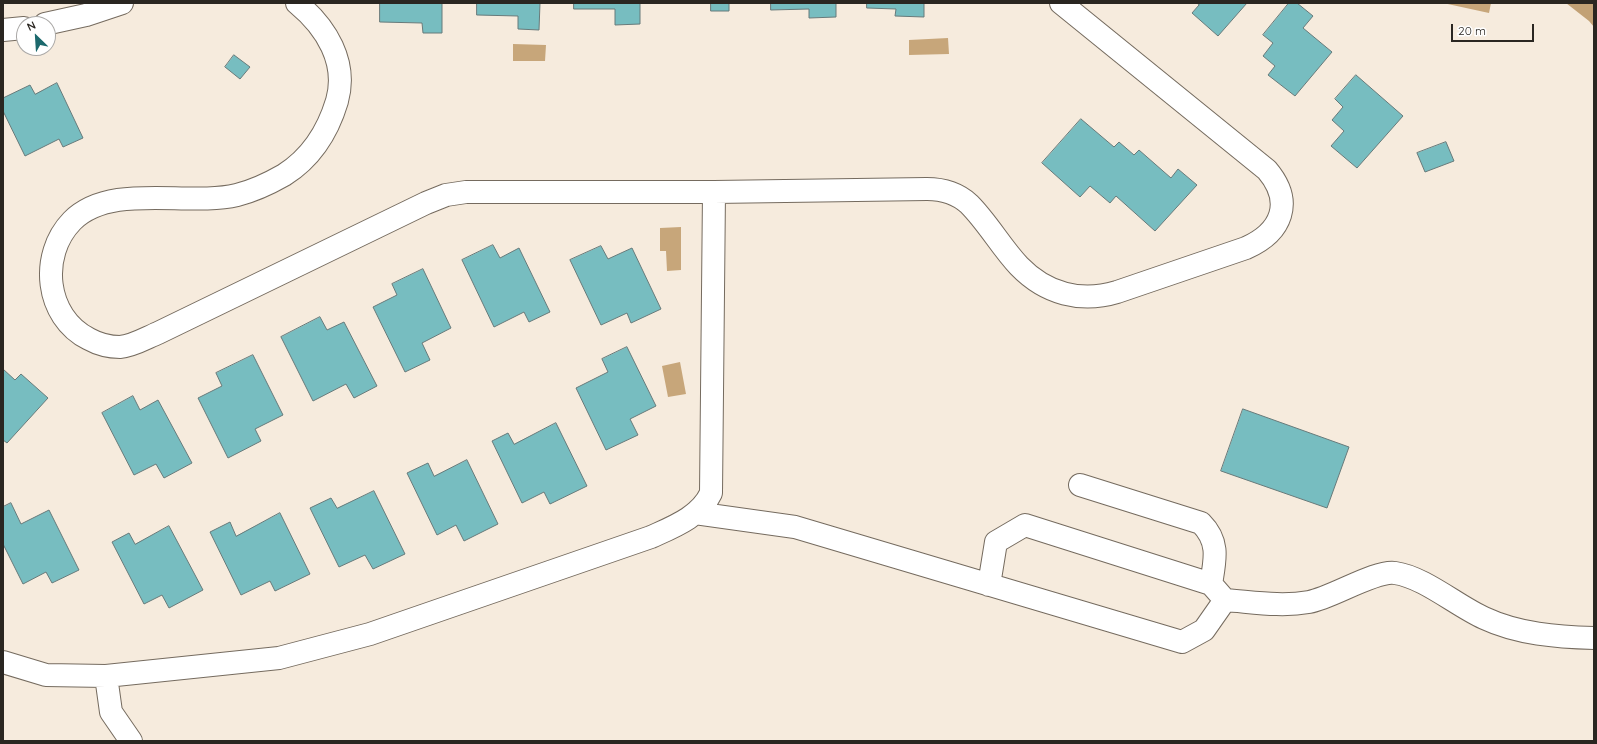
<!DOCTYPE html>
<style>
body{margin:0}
#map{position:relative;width:1597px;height:744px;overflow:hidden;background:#f6ebdd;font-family:Quicksand,sans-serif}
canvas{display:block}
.frame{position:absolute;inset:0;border:4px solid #2a2621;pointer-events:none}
.north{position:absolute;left:16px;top:16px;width:40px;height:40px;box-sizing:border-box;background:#fff;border:1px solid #aaa8a6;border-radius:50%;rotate:335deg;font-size:11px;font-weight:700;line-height:16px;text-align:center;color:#2a2621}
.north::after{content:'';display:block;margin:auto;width:14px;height:18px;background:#1c696d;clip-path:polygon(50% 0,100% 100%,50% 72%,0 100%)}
.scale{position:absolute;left:1451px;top:24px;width:83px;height:18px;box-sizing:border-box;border:2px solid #2a2621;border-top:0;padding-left:5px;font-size:12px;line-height:14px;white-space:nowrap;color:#2a2621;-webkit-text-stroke:3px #fff;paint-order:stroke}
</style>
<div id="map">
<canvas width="1597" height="744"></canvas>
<div class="frame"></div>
<div class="north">N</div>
<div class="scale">20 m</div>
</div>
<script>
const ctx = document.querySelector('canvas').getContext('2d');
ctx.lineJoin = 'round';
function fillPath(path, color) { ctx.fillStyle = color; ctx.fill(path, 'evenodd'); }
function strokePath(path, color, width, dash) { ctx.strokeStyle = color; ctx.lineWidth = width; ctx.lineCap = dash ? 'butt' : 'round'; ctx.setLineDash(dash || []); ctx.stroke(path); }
const forest = new Path2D(`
 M1566,3h28v24l-5,-6z`);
const water = new Path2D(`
 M1443,3h48l-2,10z
 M948,38l1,16 -40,1v-15z
 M513,44l33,1 -1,16h-32z
 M681,227v43l-14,1 -1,-20h-6v-23z
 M680,362l6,32 -18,3 -6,-31z`);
const building = new Path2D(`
 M380,3h62v30h-19l-1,-10 -42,-1z
 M477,3h63l-1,27 -21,-1v-13l-41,-1z
 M574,3h66v21l-25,1v-16h-41z
 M711,3h18v8h-18z
 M771,3h65v14l-27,1v-9l-38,1z
 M867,3h57v14l-29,-1 1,-7 -29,-1z
 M1197,3h50l-29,33 -26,-23 7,-8z
 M1289,3h8l16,13 -10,12 29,24 -37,44 -27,-21 7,-9 -12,-10 10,-13 -10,-8z
 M234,55l16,12 -10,12 -15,-12z
 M1356,75l47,41 -46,52 -26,-22 13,-15 -12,-11 11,-13 -8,-8z
 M57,83l26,55 -20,9 -4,-8 -34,17 -22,-45v-13l27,-13 5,9z
 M1081,119l33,28 5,-5 15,13 5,-5 32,28 7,-9 19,16 -42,46 -39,-35 -6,7 -20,-17 -10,11 -38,-34z
 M1446,142l8,19 -29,11 -8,-19z
 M493,245l7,13 19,-10 31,64 -21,10 -5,-10 -30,15 -32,-67z
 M601,246l7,13 24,-11 29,61 -30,14 -4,-10 -26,12 -31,-65z
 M423,269l28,59 -29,15 8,17 -25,12 -32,-65 24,-12 -5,-11z
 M320,317l7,13 17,-8 33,64 -23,12 -8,-14 -33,17 -32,-64z
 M627,347l29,59 -26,13 8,16 -32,15 -30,-62 32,-16 -6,-13z
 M253,355l30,60 -28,14 6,12 -33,17 -30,-60 24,-12 -6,-13z
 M3,369l12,11 6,-6 27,24 -41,45 -4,-3z
 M133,396l7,14 18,-10 34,63 -28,15 -8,-14 -22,11 -32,-62z
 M1243,409l106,38 -22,61 -106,-37z
 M556,423l31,63 -37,18 -6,-12 -22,11 -30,-62 16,-8 6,11z
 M467,460l31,64 -34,17 -8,-16 -19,10 -30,-62 21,-10 6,13z
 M374,491l31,63 -32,15 -8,-14 -26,12 -29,-59 21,-10 6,10z
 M11,503l10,21 28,-14 30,60 -27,13 -6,-11 -23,12 -20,-40v-37z
 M280,513l30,61 -35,17 -5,-10 -29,14 -31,-63 20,-10 6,14z
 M169,526l34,64 -34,18 -7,-13 -18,9 -32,-62 17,-9 6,11z`);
const minor = new Path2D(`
 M45,24l41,-9 36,-12
 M3,30l21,-2
 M714,192l213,-3c16,0 30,4 42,15 19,19 32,43 50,62 27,28 62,37 98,26l129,-44c36,-16 48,-46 21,-78l-206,-167
 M1080,485l121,38c19,19 14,37 10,61
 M695,513l100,14 387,115 22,-12 21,-30 -14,-16 -186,-59 -29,17 -7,43
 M1225,600c28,2 56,7 84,2 23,-4 66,-32 86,-29 29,4 62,33 89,45 34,16 73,19 110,20
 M3,662l43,13 60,1 173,-18 91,-24 281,-97c22,-10 49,-20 60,-44l3,-301h-248l-20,3 -20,8 -268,130c-12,5 -25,13 -38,14 -11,0 -22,-3 -31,-8 -44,-22 -50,-84 -17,-118 39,-39 115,-14 165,-26 16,-4 33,-12 47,-20 27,-17 44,-44 53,-74 11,-39 -11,-74 -40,-98
 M106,676l5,36 20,29`);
fillPath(forest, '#c2a175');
fillPath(water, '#c7a67a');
fillPath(building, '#77bdc0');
strokePath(building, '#677a7a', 1);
strokePath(minor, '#756b5f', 24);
strokePath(minor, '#fff', 22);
</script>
